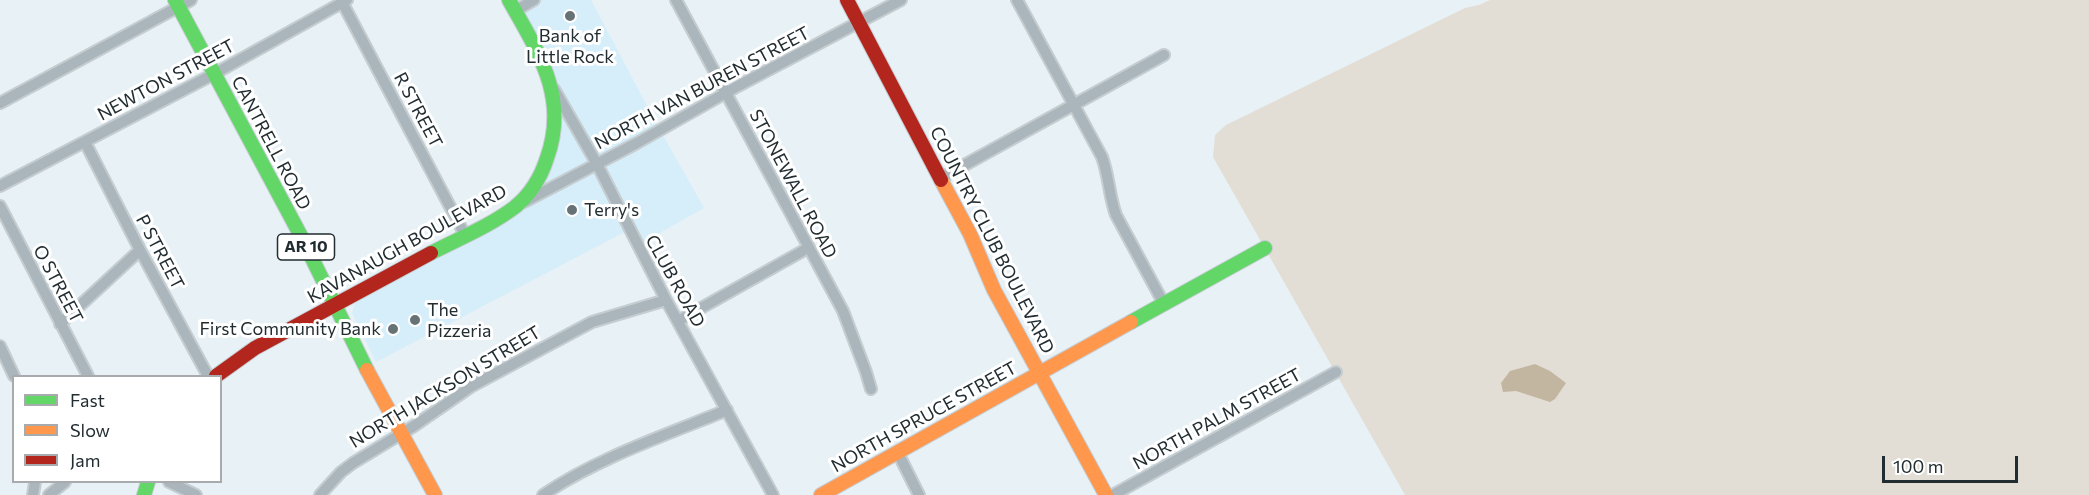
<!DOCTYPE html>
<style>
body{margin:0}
#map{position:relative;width:2089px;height:495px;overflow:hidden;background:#e7f1f6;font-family:Commissioner,sans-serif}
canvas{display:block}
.legend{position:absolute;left:12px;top:375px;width:210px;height:108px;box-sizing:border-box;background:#fff;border:2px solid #a7abad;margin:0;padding:8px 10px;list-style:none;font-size:18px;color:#222d32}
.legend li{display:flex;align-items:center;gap:12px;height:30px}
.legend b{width:30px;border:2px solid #a7abad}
.scale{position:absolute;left:1882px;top:456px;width:136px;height:27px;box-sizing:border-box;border:3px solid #222d32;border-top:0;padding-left:8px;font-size:18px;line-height:21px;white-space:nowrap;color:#222d32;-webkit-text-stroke:4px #fff;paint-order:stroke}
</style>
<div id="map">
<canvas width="2089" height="495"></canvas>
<ul class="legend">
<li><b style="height:8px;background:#63d668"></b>Fast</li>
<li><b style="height:8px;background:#ff974d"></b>Slow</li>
<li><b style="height:8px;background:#b3261e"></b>Jam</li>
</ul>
<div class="scale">100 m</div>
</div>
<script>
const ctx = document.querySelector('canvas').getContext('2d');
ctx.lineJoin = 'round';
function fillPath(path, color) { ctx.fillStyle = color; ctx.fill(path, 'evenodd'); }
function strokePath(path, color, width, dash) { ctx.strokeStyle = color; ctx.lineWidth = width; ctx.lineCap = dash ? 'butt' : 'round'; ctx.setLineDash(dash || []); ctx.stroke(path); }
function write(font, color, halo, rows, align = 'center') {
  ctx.font = font + ' Commissioner,sans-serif'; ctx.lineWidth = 6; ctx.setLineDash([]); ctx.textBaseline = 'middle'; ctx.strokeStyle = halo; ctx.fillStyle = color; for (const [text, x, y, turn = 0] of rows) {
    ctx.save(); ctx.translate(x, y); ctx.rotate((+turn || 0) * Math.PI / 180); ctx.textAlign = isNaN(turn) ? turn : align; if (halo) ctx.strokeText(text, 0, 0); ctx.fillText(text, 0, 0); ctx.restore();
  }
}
const built = new Path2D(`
 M518,0h73l65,123 48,85 -62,35 -8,-15 -13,6 -245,128 -24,-49 3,-10 5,-4 169,-93 22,-40 10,-50 -4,-37 -8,-22z`);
const green = new Path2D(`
 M1490,0h599v495h-684l-192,-338 2,-22 11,-10 239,-117 14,-3z`);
const water = new Path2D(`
 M1535,364l15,7 16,12 -11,16 -5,3 -34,-11 -13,1 -2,-9 9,-12z`);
const street = new Path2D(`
 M341,0l124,235
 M676,0l167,311 23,61 5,17
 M1017,0l85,157c7,19 7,39 14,58l48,89
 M515,11l19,-11
 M554,89l43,75 69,136 107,195
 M0,103l191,-103
 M85,142l55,108 68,126
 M941,178l223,-123
 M0,186l214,-112 133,-74
 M524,202l113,-59 101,-57 163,-86
 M0,206l88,170
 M678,321l130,-73
 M60,324l80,-74
 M0,346l14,30
 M898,453l21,42
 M169,482l27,13
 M33,495l2,-13
 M49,495l16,-13
 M320,495l21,-23 12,-9 61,-37 58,-40 120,-64 74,-22
 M543,495c54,-37 123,-60 184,-85
 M1113,495l223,-123`);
const fast = new Path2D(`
 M175,0l127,238 65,132
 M431,253c27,-14 59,-27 84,-46 16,-13 26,-30 32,-49 22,-61 -9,-106 -38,-158
 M1131,322l134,-74
 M144,495l4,-13`);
const slow = new Path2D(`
 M941,180l29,54 24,56 112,205
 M367,370l68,125
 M821,495l310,-173`);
const jam = new Path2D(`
 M847,0l94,180
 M216,376l39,-28 176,-95`);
const markers = [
 [570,16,6,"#677277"],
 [572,210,6,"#677277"],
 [415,320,6,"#677277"],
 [393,329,6,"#677277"]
];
const shields = [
 [306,247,57]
];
const shieldNames = [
 ["AR 10",306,247]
];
const poiNames = [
 ["Bank of",570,36,"center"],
 ["Little Rock",570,57,"center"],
 ["Terry's",584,210],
 ["The",427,310],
 ["Pizzeria",427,331],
 ["First Community Bank",381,329,"right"]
];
const streetNames = [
 ["NEWTON STREET",166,80,-28],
 ["NORTH VAN BUREN STREET",702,88,-28],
 ["R STREET",418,110,62],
 ["CANTRELL ROAD",271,143,62],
 ["STONEWALL ROAD",793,184,62],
 ["COUNTRY CLUB BOULEVARD",992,240,63],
 ["KAVANAUGH BOULEVARD",407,244,-29],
 ["P STREET",160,252,62],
 ["CLUB ROAD",675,281,61],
 ["O STREET",58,284,62],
 ["NORTH JACKSON STREET",445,387,-31],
 ["NORTH SPRUCE STREET",924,417,-29],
 ["NORTH PALM STREET",1217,419,-29]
];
fillPath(built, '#d5eefa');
fillPath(green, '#e2ded5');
fillPath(water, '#c3b6a1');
strokePath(street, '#c5cdd1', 14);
strokePath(fast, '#c5cdd1', 16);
strokePath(slow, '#c5cdd1', 16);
strokePath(jam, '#c5cdd1', 16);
strokePath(street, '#aab6bb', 10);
strokePath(fast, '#63d668', 14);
strokePath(slow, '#ff974d', 14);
strokePath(jam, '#b3261e', 14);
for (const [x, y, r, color] of markers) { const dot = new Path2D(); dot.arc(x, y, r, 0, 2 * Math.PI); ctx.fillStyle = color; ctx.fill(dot); strokePath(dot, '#fff', 2); }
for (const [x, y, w] of shields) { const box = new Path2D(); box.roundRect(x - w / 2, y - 13, w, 26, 4.5); ctx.fillStyle = '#fff'; ctx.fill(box); strokePath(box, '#222d32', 1.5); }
write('bold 16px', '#222d32', null, shieldNames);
write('18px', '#222d32', '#fff', poiNames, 'left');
write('18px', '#222d32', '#fff', streetNames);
</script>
